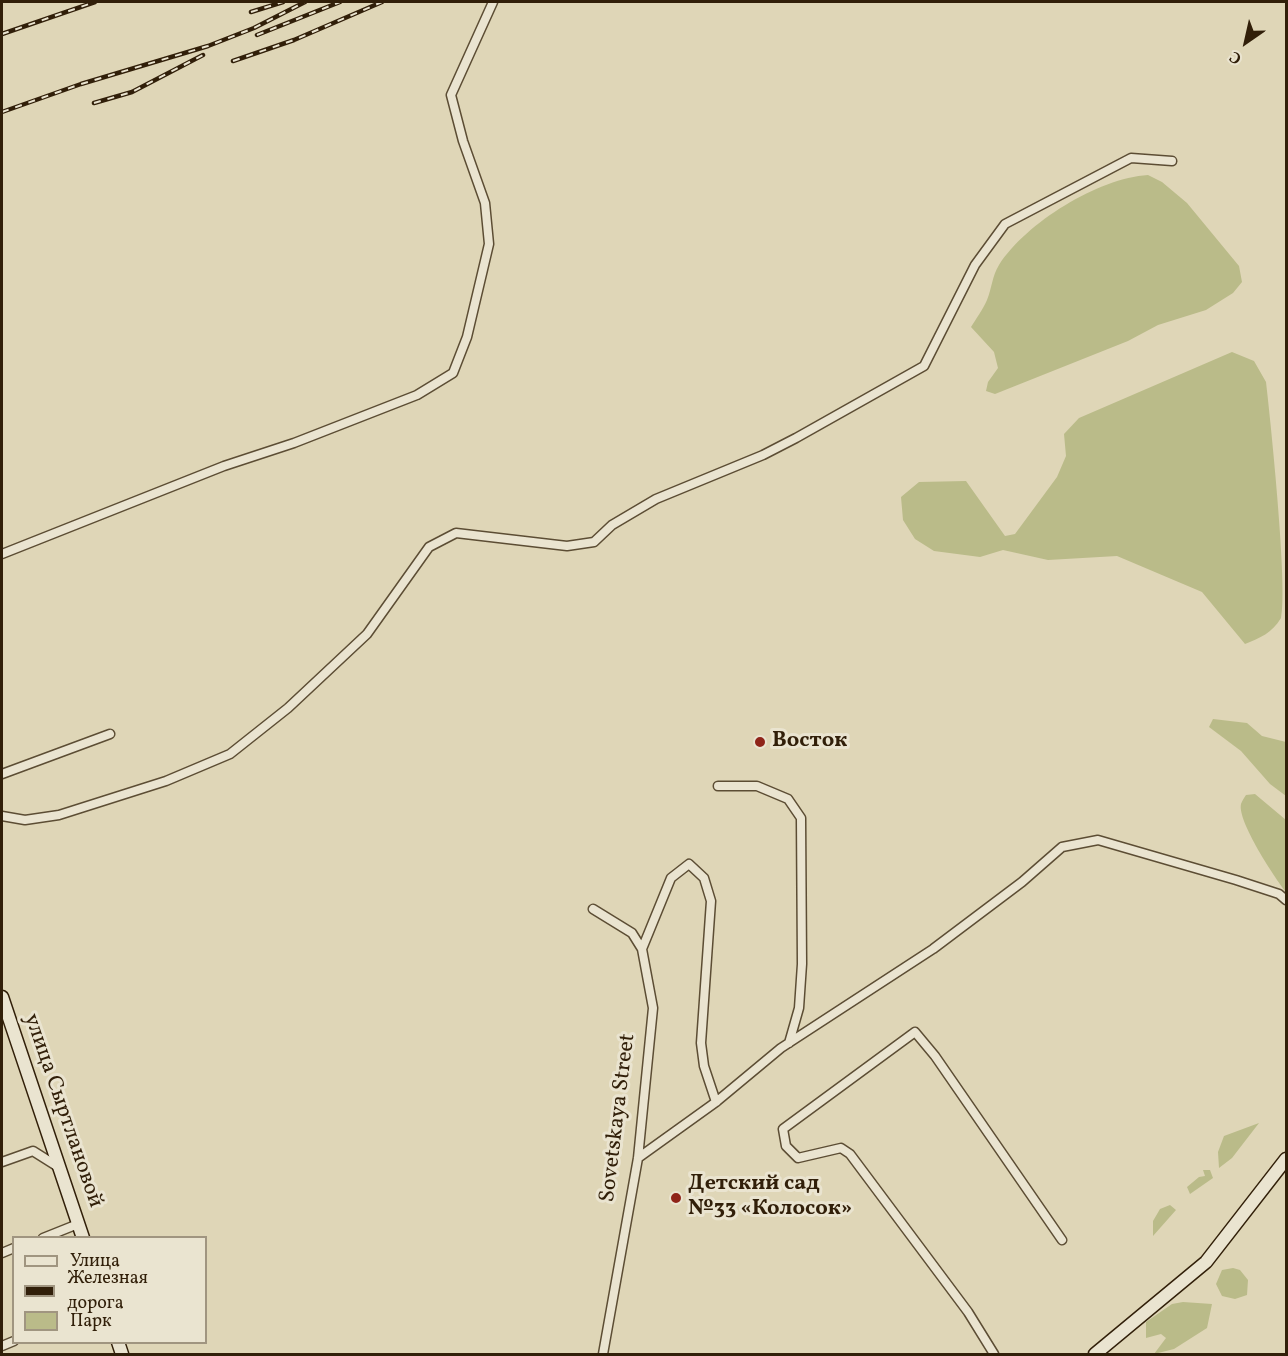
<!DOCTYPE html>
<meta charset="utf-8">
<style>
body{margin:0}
#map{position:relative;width:1288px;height:1356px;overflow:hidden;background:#dfd6b7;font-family:Vollkorn,serif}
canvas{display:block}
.frame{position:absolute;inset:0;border:3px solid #311f09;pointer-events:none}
.legend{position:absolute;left:12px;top:1236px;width:195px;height:108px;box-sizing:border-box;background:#eae4d0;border:2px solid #a09580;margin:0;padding:8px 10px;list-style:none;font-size:18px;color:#311f09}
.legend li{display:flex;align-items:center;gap:12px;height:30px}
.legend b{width:30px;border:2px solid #a09580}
.north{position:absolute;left:1216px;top:12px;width:60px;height:60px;-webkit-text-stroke:4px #eae4d0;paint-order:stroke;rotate:214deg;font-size:16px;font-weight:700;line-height:24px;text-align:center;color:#311f09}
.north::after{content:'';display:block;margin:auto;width:21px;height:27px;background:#311f09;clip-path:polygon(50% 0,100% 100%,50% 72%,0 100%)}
</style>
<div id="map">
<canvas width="1288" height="1356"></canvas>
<div class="frame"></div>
<ul class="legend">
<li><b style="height:8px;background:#eae4d0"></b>Улица</li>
<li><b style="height:8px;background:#311f09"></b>Железная дорога</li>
<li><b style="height:16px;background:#babb89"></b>Парк</li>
</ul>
<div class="north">С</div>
</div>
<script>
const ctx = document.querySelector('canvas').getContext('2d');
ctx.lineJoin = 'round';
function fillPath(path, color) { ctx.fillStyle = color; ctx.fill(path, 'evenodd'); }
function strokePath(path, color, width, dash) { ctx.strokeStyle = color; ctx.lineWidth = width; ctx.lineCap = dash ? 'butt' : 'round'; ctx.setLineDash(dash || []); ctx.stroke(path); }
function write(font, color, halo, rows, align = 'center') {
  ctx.font = font + ' Vollkorn,serif'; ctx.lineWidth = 6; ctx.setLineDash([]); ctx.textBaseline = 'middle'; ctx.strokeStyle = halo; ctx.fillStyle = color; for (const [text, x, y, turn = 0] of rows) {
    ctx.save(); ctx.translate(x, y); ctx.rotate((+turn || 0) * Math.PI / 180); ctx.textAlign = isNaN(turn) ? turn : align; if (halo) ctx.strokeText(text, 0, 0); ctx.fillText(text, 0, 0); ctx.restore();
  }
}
const green = new Path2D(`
 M1148,175l14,7 25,21 52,63 3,16 -9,11 -27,17 -48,15 -30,16 -133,53 -9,-3 2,-9 10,-14 -4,-16 -23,-25c5,-8 12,-18 16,-27 5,-12 5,-24 12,-35 27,-42 99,-87 149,-90z
 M1232,352l22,9 12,21c5,43 22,206 15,236 -9,15 -21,20 -36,26l-43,-52 -85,-36 -69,4 -45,-10 -23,7 -46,-6 -19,-12 -12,-19 -2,-23 18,-15 47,-1 39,55 10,-2 42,-57 9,-21 -2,-22 15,-16z
 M1213,719l34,4 15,13 24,6v54l-16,-12 -29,-33 -32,-24z
 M1255,794l31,26v72c-11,-14 -49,-71 -45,-88 1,-3 3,-6 5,-9z
 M1259,1123l-27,35 -13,10 -1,-16 6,-16z
 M1203,1170h7l3,8 -23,16 -3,-7 12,-10 6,-1z
 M1170,1205l6,5 -23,26v-15l7,-12z
 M1233,1268l7,2 8,10 -1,15 -12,4 -13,-3 -6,-12 6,-14z
 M1183,1302l29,2 -5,24 -33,21 -20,5 12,-16 -5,-4 -15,4v-16l26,-18z`);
const street = new Path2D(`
 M2,554l222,-88 70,-23 123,-48 36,-22 14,-36 22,-93 -4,-41 -22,-62 -12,-46 42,-93
 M2,774l108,-40
 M718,786h39l31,13 13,19 1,146 -3,44 -10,35
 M2,816l23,4 34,-5 107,-34 64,-27 58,-46 79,-74 62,-87 27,-14 111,13 27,-4 18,-17 44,-26 107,-44 33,-17 128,-72 51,-101 30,-41 126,-66 41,3
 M593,909l39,24 10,16 11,59 -15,150 -35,196
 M642,949l29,-71 18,-14 15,14 7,23 -10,142 3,23 12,36
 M638,1158l78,-56 65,-54 152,-99 89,-67 40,-35 36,-7 138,40 43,14 7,6
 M2,1162l31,-11 27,17
 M43,1238l35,-14
 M2,1253l12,-5
 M2,1346l12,-5
 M994,1354l-26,-42 -118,-158 -9,-6 -43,10 -12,-12 -3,-17 132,-97 20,24 127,184`);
const secondary = new Path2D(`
 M2,997l81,241
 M118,1342l4,12
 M1095,1354l111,-92 80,-103`);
const rail = new Path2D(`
 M251,12l32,-10
 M2,34l93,-32
 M257,35l83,-33
 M233,61l61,-21 88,-38
 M94,103l38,-11 71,-37
 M2,112l79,-28 127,-38 46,-18 51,-26`);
const markers = [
 [760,742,6,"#8f2418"],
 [676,1198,6,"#8f2418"]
];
const poiNames = [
 ["Восток",772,742],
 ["Детский сад",688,1185],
 ["№33 «Колосок»",688,1210]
];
const streetNames = [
 ["улица Сыртлановой",62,1111,71],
 ["Sovetskaya Street",619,1118,-83]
];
fillPath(green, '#babb89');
strokePath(street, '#5c4d34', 11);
strokePath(secondary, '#311f09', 15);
strokePath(street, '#eae4d0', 8);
strokePath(secondary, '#eae4d0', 12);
strokePath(rail, '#311f09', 4.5);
strokePath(rail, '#eae4d0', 2, [7]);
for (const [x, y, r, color] of markers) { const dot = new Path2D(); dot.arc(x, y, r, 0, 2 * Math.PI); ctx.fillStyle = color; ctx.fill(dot); strokePath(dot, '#eae4d0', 2); }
write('bold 22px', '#311f09', '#eae4d0', poiNames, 'left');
write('22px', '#311f09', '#eae4d0', streetNames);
</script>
